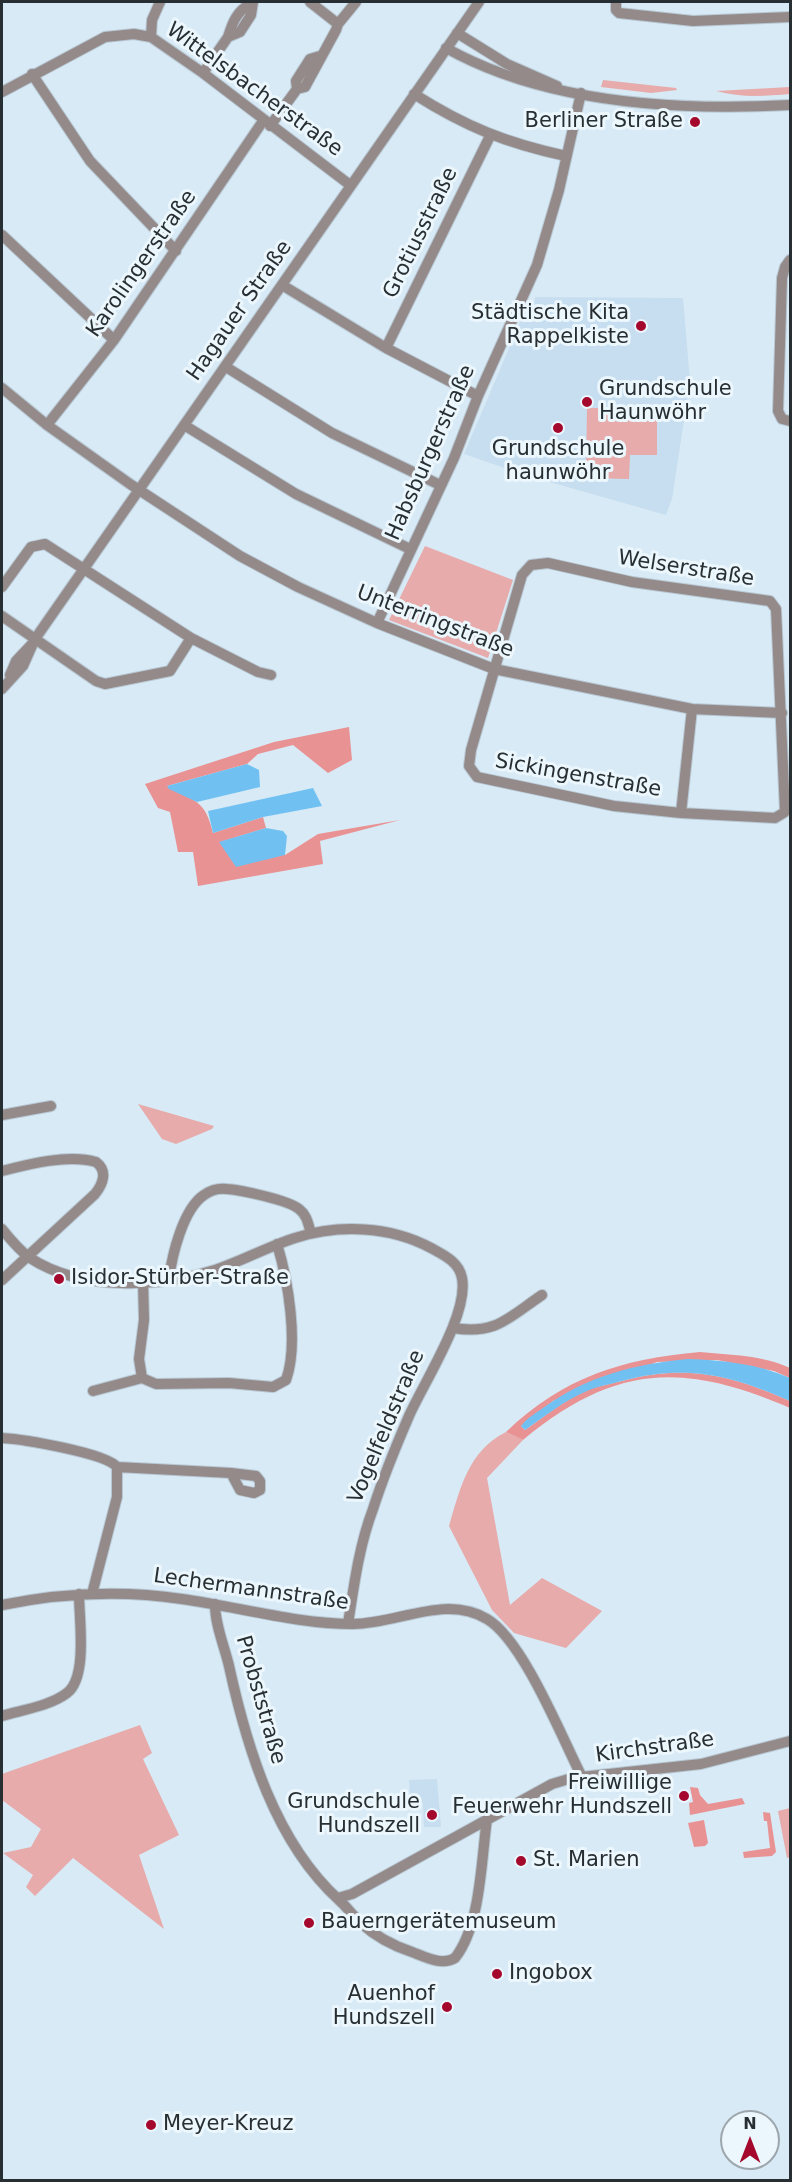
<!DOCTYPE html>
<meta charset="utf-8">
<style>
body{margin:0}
#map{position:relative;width:792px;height:2182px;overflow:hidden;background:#d8eaf6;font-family:"DejaVu Sans",sans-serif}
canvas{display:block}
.frame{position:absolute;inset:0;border:3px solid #282f33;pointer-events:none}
.north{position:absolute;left:720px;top:2110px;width:60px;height:60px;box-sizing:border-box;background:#ebf6fd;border:2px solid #9da6ac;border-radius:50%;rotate:0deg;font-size:16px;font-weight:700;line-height:24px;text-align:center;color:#282f33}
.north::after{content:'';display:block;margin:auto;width:21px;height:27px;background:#a4082c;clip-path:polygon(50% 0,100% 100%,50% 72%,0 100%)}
</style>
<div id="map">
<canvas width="792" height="2182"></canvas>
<div class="frame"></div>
<div class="north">N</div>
</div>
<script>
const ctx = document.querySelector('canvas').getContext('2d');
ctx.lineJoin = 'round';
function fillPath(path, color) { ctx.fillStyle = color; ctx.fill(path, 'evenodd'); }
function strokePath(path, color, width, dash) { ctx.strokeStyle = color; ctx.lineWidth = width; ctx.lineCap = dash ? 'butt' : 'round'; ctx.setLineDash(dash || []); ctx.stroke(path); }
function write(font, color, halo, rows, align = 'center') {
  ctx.font = font + ' "DejaVu Sans",sans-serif'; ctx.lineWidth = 6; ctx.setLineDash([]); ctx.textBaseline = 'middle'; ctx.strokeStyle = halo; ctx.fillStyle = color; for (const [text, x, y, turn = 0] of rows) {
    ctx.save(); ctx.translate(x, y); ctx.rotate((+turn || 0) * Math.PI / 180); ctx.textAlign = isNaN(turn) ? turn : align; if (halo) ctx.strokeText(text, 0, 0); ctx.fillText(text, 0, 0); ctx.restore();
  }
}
const built = new Path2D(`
 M535,297l148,1 7,83 -18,118 -6,16 -141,-40 -61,-21 63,-148 7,2z
 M437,1779l4,48h-17l-1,-24 -13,-3 -1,-20z`);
const green = new Path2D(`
 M603,80l73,8 1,2 -26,3 -50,-6z
 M790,87v7c-25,2 -49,4 -74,-3z
 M587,408h87v7h-44l27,2v38h-27l-1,24 -43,-1z
 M425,546l88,34 -25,78 -99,-38z
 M138,1104l76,22 -2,3 -36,15 -14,-5z
 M506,1432l17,8 -36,38 23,127 32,-27 60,33 -36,37 -52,-15 -22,-23 -43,-84c11,-37 19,-75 57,-94z
 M140,1725l12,28 -9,6 36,76 -40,20 25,74 -91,-71 -38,38 -9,-9 7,-12 -30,-22 28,-6 10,-18 -39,-29v-26z
 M790,1808v49l-3,1 -9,-47z`);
const forest = new Path2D(`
 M349,727l3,33 -24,13 -35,-28 -35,9 -11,10 -80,22c28,16 38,13 46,47l50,-16 3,11 -46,14 65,13 33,-21 82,-14 -80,21 3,23 -125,22 -5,-34h-15l-8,-40 -12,-4 -13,-24 129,-42z
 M700,1352c30,3 63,3 90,16v10l-16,-7 -57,-11 -60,2 -104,39 -32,25 4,4c20,-14 40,-30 62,-40 11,-4 24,-6 35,-9 64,-17 109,-6 168,20v7c-107,-46 -175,-44 -267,32l-17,-8c58,-55 115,-73 194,-80z
 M690,1787l8,1 2,7 8,9 34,-6 3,6 -55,11 -1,-12 4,-1z
 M763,1812l7,1 6,39 -4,4 -28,2 -1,-6 27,-4 -3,-27h-3z
 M704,1820l4,23 -3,3 -11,1 -6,-24z`);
const water = new Path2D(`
 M247,764l12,6 1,17 -63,15 -28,-13 -2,-3z
 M313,788l9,18 -59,11 -50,16 -5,-22z
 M266,828l17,3 4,5 -2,19 -49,12 -17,-25z
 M688,1359c35,1 70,5 102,19v23c-59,-26 -104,-37 -168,-20 -11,3 -24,5 -35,10 -22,9 -42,25 -62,39l-4,-4c6,-8 15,-13 22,-18 44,-32 91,-44 145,-49z`);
const minor = new Path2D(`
 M616,2v8l3,3 74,8 97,-4
 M338,24l18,-22
 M457,33l50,31 50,22
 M151,37l1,-17 8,-18
 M228,37c4,-13 9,-27 22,-32
 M446,48c100,56 233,63 344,57
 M203,73l25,-36 12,-5 11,-17 2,-13
 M32,74l58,87 86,90
 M297,89l-1,-8 14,-22 10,-3
 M2,92l103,-55 29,-3 17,3 52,36 147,112
 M414,94c52,33 92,49 152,62
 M270,126l27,-37 8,-2 31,-57 2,-6 -28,-22
 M2,235l112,105
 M790,260l-5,7 -3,11 -4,133 4,8 8,2
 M282,285l104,63 92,48
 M386,348l104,-212
 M226,367l106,66 108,52
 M2,388l45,37 83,59 110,72 58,31 79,36 117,46 198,40 90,4
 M47,425l67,-85 149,-219
 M184,425l112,69 114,55
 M548,563l84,19 138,19 6,8 9,203 -10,6 -94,-5 -67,-7 -137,-29 -8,-11 2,-16 51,-175 9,-10z
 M2,587l29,-40 14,-3 146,94 67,34 13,3
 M2,616l94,65 9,3 65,-13 21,-33
 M377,623l77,-165 24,-62 59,-131 22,-75 22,-97
 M10,675l6,-14 16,-17
 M2,689l21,-23 12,-27 444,-637
 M681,813l11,-104
 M2,1115l49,-9
 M2,1171c27,-7 66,-17 94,-9 12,9 7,22 -1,32l-93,86
 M2,1229c8,10 17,21 28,29 51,33 129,30 185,12 27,-9 52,-23 80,-32 44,-14 95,-12 136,10 13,7 28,14 31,30 7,36 -38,104 -53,138 -13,30 -26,62 -36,93 -14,37 -19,76 -25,115
 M169,1279c3,-24 14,-70 35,-84 7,-5 15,-7 23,-6 14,1 61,11 72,20 8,6 9,15 12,24
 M143,1281l1,39 -5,39 3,19 14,6 73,-1 44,4 13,-7c13,-36 2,-100 -9,-136
 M453,1328c43,7 55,-10 89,-33
 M93,1391l49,-13
 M2,1438c20,1 104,15 115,29v30l-25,97
 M117,1467l114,6 9,17 14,3 6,-3v-9l-4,-5 -25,-3
 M215,1604c0,21 9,41 14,62 18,82 46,176 110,234 8,7 14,16 22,23 14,13 33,23 51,29 13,5 30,14 43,6 26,-33 26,-97 32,-139
 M2,1605c59,-12 120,-15 180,-6 57,8 115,25 171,25 45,0 92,-30 134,-5 36,21 75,119 95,158
 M2,1716c20,-6 48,-10 65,-23 21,-16 12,-74 12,-99
 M338,1898l14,-4 200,-110 20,-6 129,-14 89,-23`);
const markers = [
 [695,122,6,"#a4082c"],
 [641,326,6,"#a4082c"],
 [587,402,6,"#a4082c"],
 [558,428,6,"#a4082c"],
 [59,1279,6,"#a4082c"],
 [684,1796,6,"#a4082c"],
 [432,1815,6,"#a4082c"],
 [521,1861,6,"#a4082c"],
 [309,1923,6,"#a4082c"],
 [497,1974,6,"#a4082c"],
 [447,2007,6,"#a4082c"],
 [151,2125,6,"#a4082c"]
];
const streetNames = [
 ["Wittelsbacherstraße",254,90,36],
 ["Grotiusstraße",421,233,-64],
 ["Karolingerstraße",142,264,-55],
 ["Hagauer Straße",240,311,-55],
 ["Habsburgerstraße",431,453,-66],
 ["Welserstraße",686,569,9],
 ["Unterringstraße",435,622,21],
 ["Sickingenstraße",578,776,10],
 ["Vogelfeldstraße",387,1427,-67],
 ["Lechermannstraße",251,1590,8],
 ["Probststraße",260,1700,74],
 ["Kirchstraße",655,1748,-8]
];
const poiNames = [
 ["Berliner Straße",683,122,"right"],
 ["Städtische Kita",629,314,"right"],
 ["Rappelkiste",629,338,"right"],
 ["Grundschule",599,390],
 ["Haunwöhr",599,414],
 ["Grundschule",558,450,"center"],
 ["haunwöhr",558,474,"center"],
 ["Isidor-Stürber-Straße",71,1279],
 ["Freiwillige",672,1784,"right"],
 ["Feuerwehr Hundszell",672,1808,"right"],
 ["Grundschule",420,1803,"right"],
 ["Hundszell",420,1827,"right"],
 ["St. Marien",533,1861],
 ["Bauerngerätemuseum",321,1923],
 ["Ingobox",509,1974],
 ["Auenhof",435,1995,"right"],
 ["Hundszell",435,2019,"right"],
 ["Meyer-Kreuz",163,2125]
];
fillPath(built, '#c6deef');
fillPath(green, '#e6abaa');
fillPath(forest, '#e99293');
fillPath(water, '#70c1f2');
strokePath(minor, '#b8c8d3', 12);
strokePath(minor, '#948a8a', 10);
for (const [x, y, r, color] of markers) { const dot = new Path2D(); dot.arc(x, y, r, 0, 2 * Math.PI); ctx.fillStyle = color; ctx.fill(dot); strokePath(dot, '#ebf6fd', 2); }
write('21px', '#282f33', '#ebf6fd', streetNames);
write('21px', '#282f33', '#ebf6fd', poiNames, 'left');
</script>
